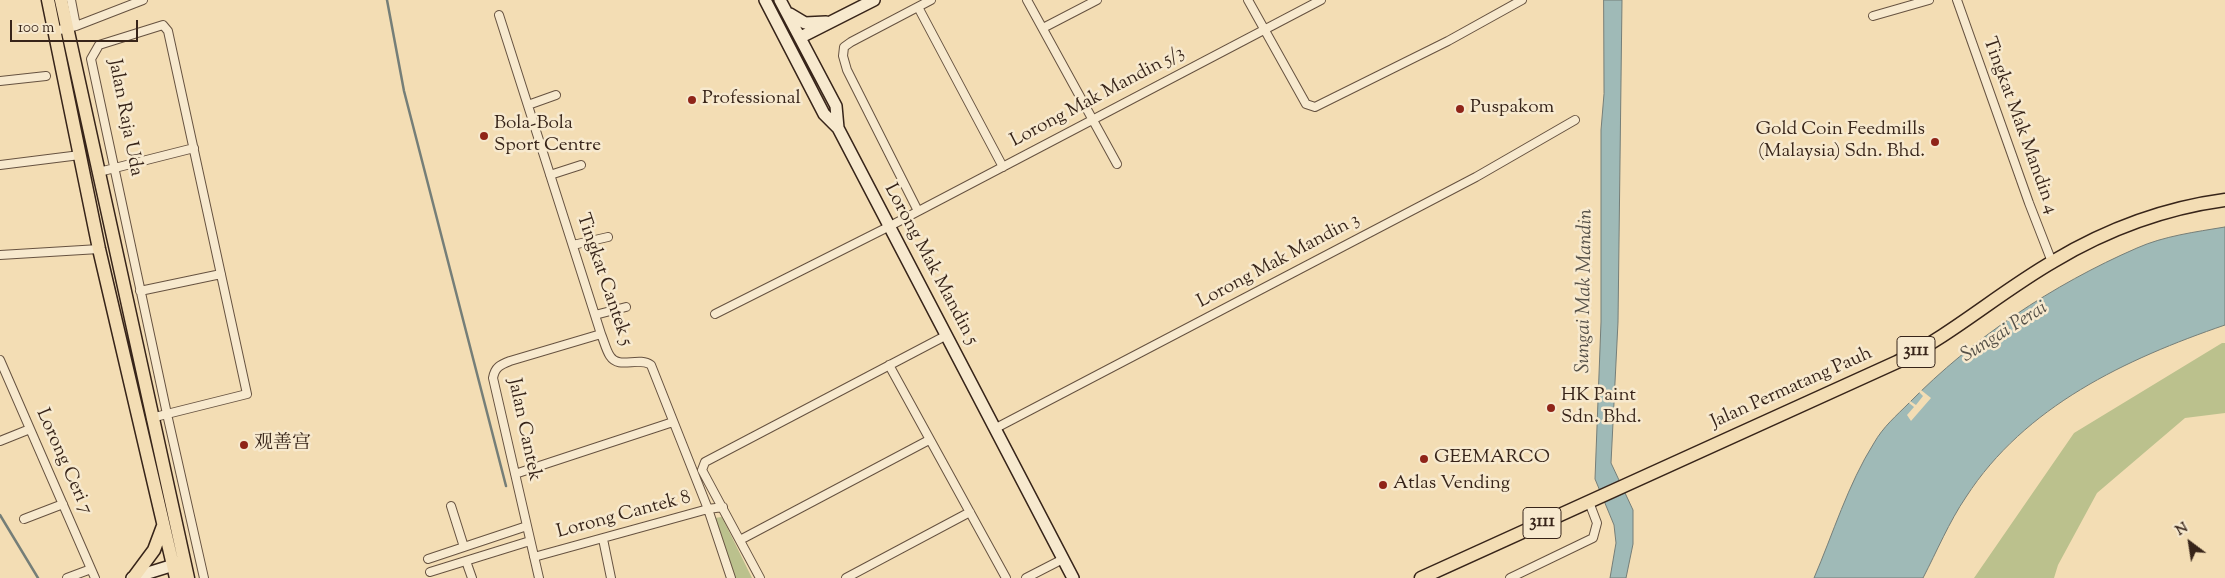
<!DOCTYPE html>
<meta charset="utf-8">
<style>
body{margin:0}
#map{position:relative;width:2225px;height:578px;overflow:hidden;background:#f3ddb4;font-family:"Sorts Mill Goudy",serif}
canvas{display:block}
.north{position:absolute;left:2165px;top:518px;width:50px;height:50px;-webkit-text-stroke:4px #f7e9ce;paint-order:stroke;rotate:329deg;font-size:14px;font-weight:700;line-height:20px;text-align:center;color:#372419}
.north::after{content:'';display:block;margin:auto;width:18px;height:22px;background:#372419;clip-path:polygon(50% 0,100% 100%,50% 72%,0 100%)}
.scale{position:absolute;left:10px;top:20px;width:128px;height:22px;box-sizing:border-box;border:2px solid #372419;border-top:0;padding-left:6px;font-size:15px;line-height:18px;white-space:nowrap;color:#372419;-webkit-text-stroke:4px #f7e9ce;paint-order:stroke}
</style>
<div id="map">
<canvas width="2225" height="578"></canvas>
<div class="north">N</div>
<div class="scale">100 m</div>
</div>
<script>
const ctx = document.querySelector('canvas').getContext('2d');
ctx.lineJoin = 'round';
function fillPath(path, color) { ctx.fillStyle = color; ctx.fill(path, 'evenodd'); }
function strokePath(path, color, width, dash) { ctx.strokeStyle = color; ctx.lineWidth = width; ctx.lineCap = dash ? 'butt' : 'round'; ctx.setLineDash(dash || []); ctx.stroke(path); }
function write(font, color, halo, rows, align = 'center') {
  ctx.font = font + ' "Sorts Mill Goudy","Noto Serif SC",serif'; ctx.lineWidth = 5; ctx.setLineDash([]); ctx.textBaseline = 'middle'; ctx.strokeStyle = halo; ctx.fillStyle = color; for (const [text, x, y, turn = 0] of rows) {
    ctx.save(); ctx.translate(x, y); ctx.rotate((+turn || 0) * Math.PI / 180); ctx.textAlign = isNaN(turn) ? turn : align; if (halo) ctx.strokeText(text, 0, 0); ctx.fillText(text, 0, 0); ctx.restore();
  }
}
const green = new Path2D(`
 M2222,343h3v70l-40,5 -88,75 -39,72 -4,13h-80l100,-145z
 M722,517l30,61h-17l-21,-60z`);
const water = new Path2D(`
 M1604,0h18l-4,322 -7,141 22,47v34l-7,34h-16l6,-35 -2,-18 -19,-46 6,-157v-192l3,-36z
 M2225,227v98c-99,34 -200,81 -259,172 -17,25 -29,54 -43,81h-109c19,-44 34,-94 60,-135 9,-16 22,-27 35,-40 64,-65 143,-118 228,-155 27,-12 58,-16 88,-21z`);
const pier = new Path2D(`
 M1921,390l10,8 -20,23 -4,-6 7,-8 -5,-4 1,-2 6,4 7,-9 -4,-4z`);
const stream = new Path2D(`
 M387,0l17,91 102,395
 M0,515l38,63`);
const street = new Path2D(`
 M71,0l5,26
 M1027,0l90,164
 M1248,0l58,104 9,3 133,-66 74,-41
 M1957,0l72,203 23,59
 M918,7l85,160
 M499,15l102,319c3,7 5,16 9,22 9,14 28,0 41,9l57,144 23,69
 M1873,16l56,-16
 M1043,28l54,-28
 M55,31l21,-5 67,-26
 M0,81l46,-5
 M528,105l28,-10
 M0,165l80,-10
 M99,172l95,-24
 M550,175l31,-10
 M918,211l-71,-141 -4,-14 1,-9 7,-5 80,-42
 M573,245l35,-8
 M0,255l99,-6
 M140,291l81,-17
 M715,314l175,-88 431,-226
 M595,315l31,-8
 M0,360l95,218
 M889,365l117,213
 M151,418c32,-8 64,-16 96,-24l-79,-363 -5,-6 -64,20 -8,14 76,355 37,164
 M996,428l480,-251 99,-57
 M0,441l30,-12
 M515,474l158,-52
 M451,506l13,41
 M24,519l39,-15
 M603,539l8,39
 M740,540l189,-100
 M534,557l174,-48 15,-2
 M428,559l99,-33
 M466,561l6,17
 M430,572l100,-31
 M67,578l24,-9
 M539,578l-46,-200c2,-11 7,-13 17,-17l91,-27
 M760,578l-58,-108 3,-8 242,-127
 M846,578l124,-66
 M1026,578l37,-19
 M1510,578l83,-40 4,-15 -8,-21`);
const secondary = new Path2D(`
 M765,0l59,114 14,14
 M780,0l56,106 2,22 235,450
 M790,14l15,9 21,-1
 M801,37l73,-37
 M132,578l48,-15`);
const primary = new Path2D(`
 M48,0l51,249 77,329
 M61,0l127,578
 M134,577l20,-27 9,-24
 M1421,578l476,-216c56,-28 103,-70 157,-101 52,-31 111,-53 171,-61`);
const markers = [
 [692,100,5,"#8f2418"],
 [1460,109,5,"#8f2418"],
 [484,136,5,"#8f2418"],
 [1935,142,5,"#8f2418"],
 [1551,408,5,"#8f2418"],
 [244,445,5,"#8f2418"],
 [1424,459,5,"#8f2418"],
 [1383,485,5,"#8f2418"]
];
const shields = [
 [1916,352,38],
 [1542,523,38]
];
const shieldNames = [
 ["3111",1916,352],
 ["3111",1542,523]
];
const streetNames = [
 ["Lorong Mak Mandin 5/3",1098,98,-28],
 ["Jalan Raja Uda",124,118,79],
 ["Tingkat Mak Mandin 4",2019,126,70],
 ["Lorong Mak Mandin 3",1279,262,-28],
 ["Lorong Mak Mandin 5",930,265,62],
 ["Tingkat Cantek 5",603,280,71],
 ["Jalan Permatang Pauh",1792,389,-24],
 ["Jalan Cantek",523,430,78],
 ["Lorong Ceri 7",63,462,66],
 ["Lorong Cantek 8",624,516,-15]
];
const poiNames = [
 ["Professional",702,100],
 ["Puspakom",1470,109],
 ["Bola-Bola",494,125],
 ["Sport Centre",494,147],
 ["Gold Coin Feedmills",1925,131,"right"],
 ["(Malaysia) Sdn. Bhd.",1925,153,"right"],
 ["HK Paint",1561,397],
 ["Sdn. Bhd.",1561,419],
 ["观善宫",254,445],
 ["GEEMARCO",1434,459],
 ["Atlas Vending",1393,485]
];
const waterNames = [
 ["Sungai Mak Mandin",1586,291,-89],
 ["Sungai Perai",2005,333,-32]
];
fillPath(green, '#bbc18d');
fillPath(water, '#9fbab7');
strokePath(water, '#757e78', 1);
fillPath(pier, '#f3ddb4');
strokePath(stream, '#757e78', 2.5);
strokePath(street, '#665240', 10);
strokePath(secondary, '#372419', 14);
strokePath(primary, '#372419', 15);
strokePath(street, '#f7e9ce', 8);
strokePath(secondary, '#f7e9ce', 11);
strokePath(primary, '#f3ddb4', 12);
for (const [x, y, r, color] of markers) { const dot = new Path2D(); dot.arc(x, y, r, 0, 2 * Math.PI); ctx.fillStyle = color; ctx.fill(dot); strokePath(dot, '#f7e9ce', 2); }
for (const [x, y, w] of shields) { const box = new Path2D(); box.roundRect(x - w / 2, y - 15.5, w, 31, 4); ctx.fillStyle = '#f7e9ce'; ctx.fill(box); strokePath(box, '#372419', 1); }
write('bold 18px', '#372419', null, shieldNames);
write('19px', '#372419', '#f7e9ce', streetNames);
write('19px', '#372419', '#f7e9ce', poiNames, 'left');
write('italic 20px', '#565148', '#f7e9ce', waterNames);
</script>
